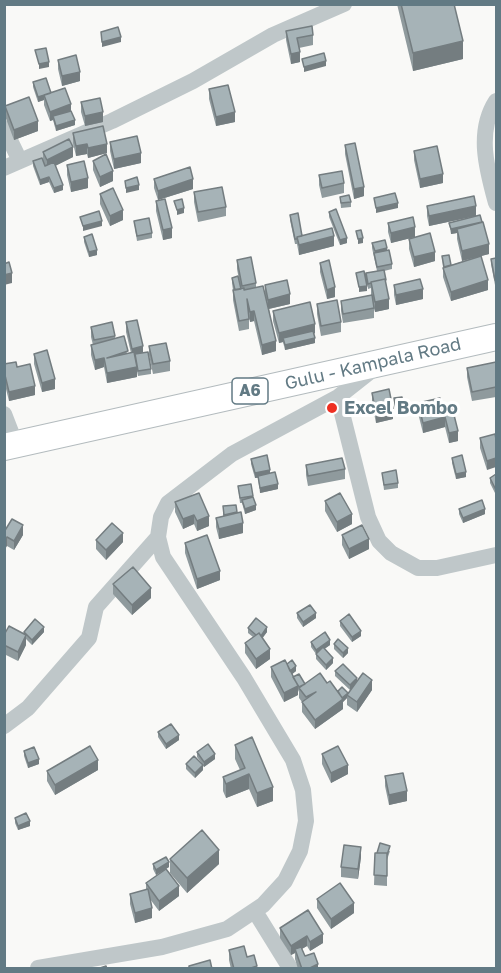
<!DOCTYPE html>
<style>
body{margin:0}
#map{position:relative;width:501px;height:973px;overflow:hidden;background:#f9f9f7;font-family:"Golos Text",sans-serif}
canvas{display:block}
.frame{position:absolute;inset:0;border:6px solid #627a84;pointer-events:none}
</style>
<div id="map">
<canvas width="501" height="973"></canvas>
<div class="frame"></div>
</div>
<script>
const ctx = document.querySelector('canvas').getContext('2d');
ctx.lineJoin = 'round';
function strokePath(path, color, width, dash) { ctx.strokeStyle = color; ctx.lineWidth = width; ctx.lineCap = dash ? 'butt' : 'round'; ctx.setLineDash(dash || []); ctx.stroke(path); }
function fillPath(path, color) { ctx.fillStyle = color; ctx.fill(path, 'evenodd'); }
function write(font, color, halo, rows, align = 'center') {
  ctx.font = font + ' "Golos Text",sans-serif'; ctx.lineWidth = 6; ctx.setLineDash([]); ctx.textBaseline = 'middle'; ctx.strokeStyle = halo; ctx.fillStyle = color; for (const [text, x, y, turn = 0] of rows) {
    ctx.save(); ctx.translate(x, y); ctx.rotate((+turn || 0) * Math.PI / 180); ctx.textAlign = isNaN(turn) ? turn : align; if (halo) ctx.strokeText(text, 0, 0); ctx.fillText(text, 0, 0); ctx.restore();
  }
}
const minor = new Path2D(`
 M496,101c-20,31 -9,69 0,102
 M4,128l16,33
 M4,168l108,-47 81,-40 80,-46 71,-31
 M338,397l30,120 11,24 12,12 27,15h19l59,-13
 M4,414l12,31
 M4,726l24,-18 61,-70 7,-31 62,-70
 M256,913l34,55
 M38,968l124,-21 65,-18 36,-24 22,-24 15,-30 6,-30 -3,-31 -10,-30 -49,-82 -81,-121 -5,-20 3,-20 7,-14 64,-49 106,-57 38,-30`);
const primary = new Path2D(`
 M4,447l492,-110`);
const wall = new Path2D(`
 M397,4h57l9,55 -50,12z
 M286,31l27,4v10l-14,3 1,14 -9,2 -5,-24z
 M58,60l22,21 -18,5 -4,-17z
 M33,82l18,11 20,18 4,14 -19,6 -3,-11 -3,1 -6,-16v-5l-6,2 -5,-15z
 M209,89l26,33 -19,4 -7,-27z
 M81,102l22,20 -18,4 -4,-14z
 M5,106l33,25 -24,9 -9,-24z
 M73,133l34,20 -19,5 -1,-4 -11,2 -3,-13z
 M110,142l31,21 -27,6 -4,-18z
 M345,145l19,51 -10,3 -9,-45z
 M414,151l29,32 -23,5 -6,-28z
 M43,152l30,5 -18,9 8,24 -9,3 -5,-11 -9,3 -7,-19v-5h10z
 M93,161l20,20 -13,6 -7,-17z
 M67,165l21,23 -17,4 -4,-17z
 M319,175l25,8v10l-22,5 -3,-13z
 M154,179l39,10 -35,11 -4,-12z
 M194,192l32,15v9l-28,6 -4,-20z
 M100,194l23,26 -13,6 -10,-22z
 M340,197l11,5v5l-10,1z
 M156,201l16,37 -9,2 -7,-29z
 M427,206l49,10 -47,10 -2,-10z
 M329,212l18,31 -7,2 -11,-28z
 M290,215l12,21 32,10 -35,9 -2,-11h-2l-5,-24z
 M134,221l18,12v5l-15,3z
 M388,223l27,14 -24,6 -3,-11z
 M449,223l40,31 -8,2 7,34 -37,11 -8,-24v-10l-1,-11 9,9 29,-9 -18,5 -5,-22v-6l-6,1z
 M84,237l13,18 -8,2 -5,-15z
 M409,239l26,22 -21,6 -5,-18z
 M372,243l15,7 5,14v5l-8,2 5,38 -14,3 -1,-3v9l-31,5 -2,-12v-10l30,-6v-7l-3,1 -2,-16 11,-2 -5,-23z
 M496,258l-1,27 -4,-21v-5z
 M237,260l19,23v4l9,7v-9l25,19 -21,5 7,42 -14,4 -8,-34 -4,1 -1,-4v11l-10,2 -6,-31v-10l-1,-7v-5l8,7 -3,-16z
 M320,263l15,34 -8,2 -7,-27z
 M394,285l29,14 -27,6 -2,-10z
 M317,304l24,18v10l-20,4 -4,-22z
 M273,311l42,22 -1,1 1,9 -30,7 -2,-8 -4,1 -6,-22z
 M126,322l25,47v5l-13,2 -1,-5v6l-30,6 -3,-16 -9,3 -4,-15v-10h2l-2,-8v-10l24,9v3l13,15 3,-1 -5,-21z
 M149,346l21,15v10l-17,3 -4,-19z
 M34,354l21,35 -13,3 -8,-28z
 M496,362v35l-24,4 -5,-24v-9z
 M4,364l13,3 18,28 -26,6 -5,-20z
 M372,393l21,26 -17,4 -4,-20z
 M394,398l9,10v5l-7,1z
 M418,403l25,6 15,32 -9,2 -4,-16 -22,6 -5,-20z
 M495,434l-8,36 -7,-22v-10z
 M452,458l14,19 -10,2 -4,-16z
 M251,459l19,14 8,16 -18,4 -2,-15h-3l-4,-14z
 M306,465l39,4v10l-37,7 -2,-11z
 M382,473l16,10v5l-14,2z
 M496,474v21l-6,-12v-5z
 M238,486l15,11 3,13 -11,4 -3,-11h-2z
 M325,501l27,23 -15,8 -12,-21z
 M175,502l34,24 -12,5 -3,-7 -11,5 -8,-17z
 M223,506l14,6 6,21 -24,6 -3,-12v-9l7,-2z
 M459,509l26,5 -22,9 -4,-9z
 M4,532l19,3 -9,15 -7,-4z
 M342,535l27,14 -20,10 -7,-14z
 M96,540l27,2 -17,18 -10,-11z
 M185,543l35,37 -23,9 -12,-36z
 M113,584l38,14 -19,17 -19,-21z
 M297,613l19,5 -13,9 -6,-9z
 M340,621l21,15 -9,6 -12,-16z
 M248,628l19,4 -5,7 8,20 -14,10 -11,-16v-10l8,-6 -5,-4z
 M24,632h20l-12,13 -6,-6v6l-8,16 -14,-7v-19l20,-1z
 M311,642l19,3 -6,4 9,14 -7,7 -10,-11v-5l-5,-7z
 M334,644l14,9 -5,5 -9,-9z
 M287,664l9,7 -4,3 1,3 12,7 22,-1 11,8 10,3 5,-7 -3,3 -15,-14v-5l37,19 -15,22 -10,-7v-7l-4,4v7l-28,20 -13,-17v-10l-3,-4v-6l-1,-2v5l-14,7 -13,-25v-10z
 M158,732l21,8 -13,9 -8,-12z
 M235,745l38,56 -16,6 -8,-18 -23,9 -3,-7v-14l17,-7 -5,-11z
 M24,751l15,13 -11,4 -4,-12z
 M197,752l18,7 -11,8 -1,-1v4l-8,8 -9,-9v-5l17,1 -6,-8z
 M322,754l26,20 -17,9 -9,-19z
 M98,770l-43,25 -8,-14v-10z
 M385,776l22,25 -18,4 -4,-19z
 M15,818l15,8 -12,4 -3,-7z
 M390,851l-3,9v26l-13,-1 1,-32z
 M361,857l-3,22 -17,-2v-10z
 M170,859l49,5 -32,29 -17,-20z
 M153,864l16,3 -3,2 13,27 -20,15 -9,-12 2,19 -17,5 -5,-19v-10l16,-4v-7l17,-12 -7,4 -3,-6z
 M317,899l37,14 -23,16 -14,-21z
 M496,908v15l-1,-4v-10z
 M308,910l15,33 -13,8 -3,-5 -5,3 3,7 13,13h-20l-3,-10v-6l-4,2 -11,-17v-10z
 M229,950l18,7 10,12h-26l-2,-9z`);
const shadedWall = new Path2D(`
 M121,37v5l-19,5v-5z
 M463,41v18l-50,12v-18z
 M300,52v10l-9,2v-10z
 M326,61v5l-22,6v-5z
 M49,62v5l-10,2v-5z
 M80,72v9l-18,5v-10z
 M51,93l-7,2v5l-6,2v-5z
 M71,104v10l-18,2v4l-3,1v-9z
 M103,112v10l-18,4v-10z
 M235,112v10l-19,4v-9z
 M75,120v5l-19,6v-5z
 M38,121v10l-24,9v-10z
 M87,144v10l-11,2v-10z
 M107,144v9l-19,5v-10z
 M73,147v10l-26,13v-10z
 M141,153v10l-27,6v-10z
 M113,171v10l-13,6v-10z
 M443,174v9l-23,5v-9z
 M49,177v5l-9,3v-5z
 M88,178v10l-17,4v-10z
 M193,179v10l-35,11v-9z
 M63,185v5l-9,3v-5z
 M139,185v5l-13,3v-5z
 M364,187v9l-10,3v-10z
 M398,203v5l-22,5v-5z
 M476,206v10l-47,10v-10z
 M184,208v5l-7,2v-5z
 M123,210v10l-13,6v-10z
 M102,221v5l-19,5v-5z
 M482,222v5l-25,2v4l-6,1v-5z
 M415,227v10l-24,6v-10z
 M172,228v10l-9,2v-10z
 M334,236v10l-35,9v-10z
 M347,238v5l-7,2v-5z
 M363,238v5l-5,1v-5z
 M489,244v10l-27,7v-10z
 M387,248v5l-12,3v-5z
 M97,250v5l-8,2v-5z
 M435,252v9l-21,6v-10z
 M12,273v10l-8,2v-10z
 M488,280v10l-37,11v-9z
 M367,286v5l-8,1v-5z
 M335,287v10l-8,2v-9z
 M423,289v10l-27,6v-10z
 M290,294v10l-22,5v-9z
 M389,299v10l-14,3v-10z
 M254,311v10l-4,1v-10z
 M315,324v9l-31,8 -1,-3v4l-4,1v-10z
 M315,338v5l-30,7v-5z
 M276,341v10l-14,4v-10z
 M143,346v10l-11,3v-10z
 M104,358v9l-9,3v-10z
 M137,367v10l-30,6v-10z
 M55,379v10l-13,3v-9z
 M35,386v9l-26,6v-9z
 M393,409v10l-17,4v-10z
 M445,417v10l-22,6v-10z
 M458,431v10l-9,2v-10z
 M496,458v9l-9,3v-9z
 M270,470v5l-15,3v-5z
 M466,472v5l-10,2v-5z
 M278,484v5l-18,4v-5z
 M256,505v5l-11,4v-5z
 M485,509v5l-22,9v-5z
 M352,514v10l-15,8v-10z
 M194,515v9l-11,5v-10z
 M209,516v10l-12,5v-10z
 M243,523v10l-24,6v-10z
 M23,525v10l-9,15v-9z
 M123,533v9l-17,18v-10z
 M7,537v9l-3,5v-9z
 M369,539v10l-20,10v-10z
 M220,571v9l-23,9v-10z
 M151,588v10l-19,17v-10z
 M316,613v5l-13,9v-5z
 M44,627v5l-12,13v-5z
 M267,627v5l-8,10v-5z
 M361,631v5l-9,6v-5z
 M26,635v10l-8,16v-9z
 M330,640v5l-14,10v-5z
 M348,648v5l-5,5v-5z
 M270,649v10l-14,10v-10z
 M333,658v5l-7,7v-5z
 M296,666v5l-6,5v-5z
 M357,678v5l-7,7v-5z
 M372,680v10l-15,22v-10z
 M298,686v9l-14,7v-9z
 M348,693l-1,5 -4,4v7l-28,20v-9z
 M179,735v5l-13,9v-5z
 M215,754v5l-11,8v-5z
 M39,759v5l-11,4v-5z
 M98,760v10l-43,25v-10z
 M203,765v5l-8,8v-5z
 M348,765v9l-17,9v-10z
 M249,774v15l-23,9v-14z
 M273,787v14l-16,6v-14z
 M407,791v10l-18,4v-10z
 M30,821v5l-12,4v-4z
 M361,847v10l-3,22v-10z
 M219,850v14l-32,29v-15z
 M169,862v5l-13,8v-5z
 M179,886v10l-20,15v-10z
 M354,903v10l-23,16v-10z
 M152,908v10l-17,5v-10z
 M323,934v9l-13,8v-9z
 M307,936v10l-11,6 -1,-3v4l-4,2v-9z
 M318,964v5h-10z`);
const building = new Path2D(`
 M401,4h53l9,37 -50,12z
 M312,26l1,9 -16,3 3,14 -9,2 -5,-23z
 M118,27l3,10 -19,5 -1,-10z
 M46,48l3,14 -10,2 -4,-14z
 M324,53l2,8 -22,6 -2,-8z
 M76,55l4,17 -18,4 -4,-16z
 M46,78l5,15 -13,4 -5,-15z
 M228,85l7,27 -19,5 -7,-28z
 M65,88l6,16 -21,8 -6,-17z
 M29,97l9,24 -24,9 -9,-24z
 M100,98l3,14 -18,4 -4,-14z
 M71,111l4,9 -19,6 -3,-10z
 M103,126l4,18 -19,4 -1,-4 -11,2 -3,-13z
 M137,136l4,17 -27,6 -4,-17z
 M69,139l4,8 -26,13 -4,-8z
 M355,143l9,44 -10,2 -9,-44z
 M437,146l6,28 -23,5 -6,-28z
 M106,154l7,17 -13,6 -7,-16z
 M42,158l3,8 9,-4 9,23 -9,3 -5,-11 -9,3 -7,-19z
 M84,161l4,17 -17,4 -4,-17z
 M190,167l3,12 -35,12 -4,-12z
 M342,171l2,12 -22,5 -3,-13z
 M137,177l2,8 -13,3 -1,-7z
 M222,187l4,20 -28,5 -4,-20z
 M113,188l10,22 -13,6 -10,-22z
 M395,193l3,10 -22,5 -2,-10z
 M349,195l2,7 -10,1 -1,-6z
 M474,196l2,10 -47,10 -2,-10z
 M165,199l7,29 -9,2 -7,-29z
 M182,199l2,9 -7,2 -3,-9z
 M336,209l11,29 -7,2 -11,-28z
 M99,211l3,10 -19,5 -3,-9z
 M298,213l4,23 -5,1v2h-2l-5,-24z
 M480,215l2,7 -31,7 -2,-6z
 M413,217l2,10 -24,6 -3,-10z
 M149,218l3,15 -15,3 -3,-15z
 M483,222l6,22 -27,7 -5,-22z
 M332,228l2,8 -35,9 -2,-8z
 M361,230l2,8 -5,1 -2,-8z
 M430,233l5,19 -21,5 -5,-18z
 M92,234l5,16 -8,2 -5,-15z
 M385,240l2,8 -12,3 -3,-8z
 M389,250l3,14 -15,3 -3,-14z
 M449,255l2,10 -7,2 -2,-11z
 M481,256l7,24 -37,12 -8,-24z
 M251,257l5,26 -14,3 -5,-26z
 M496,258v21l-1,1 -4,-21z
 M329,260l6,27 -8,3 -7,-27z
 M9,262l3,11 -8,2v-11z
 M384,270l2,10 -1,-1 -14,3v1l-3,1 -2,-11z
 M364,271l3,15 -8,1 -3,-14z
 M238,276l3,13 -6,1 -3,-12z
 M385,279l4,20 -14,3 -4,-20z
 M420,279l3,10 -27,6 -2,-10z
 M287,280l3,14 -22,6 -3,-15z
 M263,286l13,55 -14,4 -8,-34 -4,1 -3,-13 2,20 -10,2 -6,-31 11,-2v2z
 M372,295l2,13 -31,6 -2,-13z
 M337,300l4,22 -20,4 -4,-22z
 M310,302l5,22 -36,9 -6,-22z
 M137,320l6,26 -11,3 -6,-27z
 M112,322l3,14 -21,4 -3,-13z
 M313,331l2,7 -30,7 -2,-7z
 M124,336l4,15 -21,7 27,-6 3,15 -30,6 -3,-15 -9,2 -4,-15z
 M166,343l4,18 -17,3 -4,-18z
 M47,350l8,29 -13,4 -8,-29z
 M148,352l3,17 -13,2 -3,-17z
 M16,362l1,5 13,-3 5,22 -26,6 -5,-21v-7z
 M496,362v25l-24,5 -5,-24z
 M389,389l4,20 -17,4 -4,-20z
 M402,397l1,11 -7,1 -2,-11z
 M440,398l3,11 9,-2 6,24 -9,2 -4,-16 -22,6 -5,-20z
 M495,434l1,5v19l-9,3 -7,-23z
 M267,455l3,15 -15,3 -4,-14z
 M462,455l4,17 -10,2 -4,-16z
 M342,458l3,11 -37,7 -2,-11z
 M396,470l2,13 -14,2 -2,-12z
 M275,472l3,12 -18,4 -2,-12z
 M496,474v16l-6,-12z
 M251,484l2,12 -13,2 -2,-12z
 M199,493l10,23 -12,5 -3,-6 -11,4 -8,-17z
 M340,493l12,21 -15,8 -12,-21z
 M253,497l3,8 -11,4 -3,-9z
 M482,500l3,9 -22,9 -4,-9z
 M236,505l1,7 -13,3 -1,-9z
 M241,512l2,11 -24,6 -3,-11z
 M12,519l11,6 -9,16 -7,-4 -3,5v-10z
 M112,523l11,10 -17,17 -10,-10z
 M362,525l7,14 -20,10 -7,-14z
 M207,535l13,36 -23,8 -12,-36z
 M133,567l18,21 -19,17 -19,-21z
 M310,605l6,8 -13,9 -6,-9z
 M349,614l12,17 -9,6 -12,-16z
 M256,618l11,9 -6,9 -2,-3 -3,2 -8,-7z
 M35,619l9,8 -12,13 -8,-8z
 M9,626l17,9 -8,17 -14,-7v-10z
 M325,632l5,8 -14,10 -5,-8z
 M259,633l11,16 -14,10 -11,-16z
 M338,639l10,9 -5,5 -9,-9z
 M323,647l10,11 -7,7 -10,-11z
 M285,660l13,26 -14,7 -13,-26z
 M292,660l4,6 -6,5 -3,-7z
 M343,664l14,14 -7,7 -15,-14z
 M320,673l7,10 3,-2 13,18 -28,21 -13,-18 14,-10 -10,5 -7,-9z
 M363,673l9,7 -15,22 -10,-7z
 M299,674l6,10 -6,3 -6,-10z
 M342,687l6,6 -6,5 -4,-7z
 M171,724l8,11 -13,9 -8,-12z
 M252,737l21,50 -16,6 -8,-19 -23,10 -3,-7 22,-9 -10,-23z
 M208,744l7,10 -11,8 -7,-10z
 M90,746l8,14 -43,25 -8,-14z
 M338,746l10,19 -17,8 -9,-19z
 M34,747l5,12 -11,4 -4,-12z
 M194,756l9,9 -8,8 -9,-9z
 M403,773l4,18 -18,4 -4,-19z
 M26,813l4,8 -12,5 -3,-8z
 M202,830l17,20 -32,28 -17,-19z
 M380,843l10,3 -3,9v-2h-10z
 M344,845l17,2 -3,22 -17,-2z
 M375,853h12v23l-13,-1z
 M166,857l3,5 -13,8 -3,-6z
 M166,869l13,17 -20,15 -13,-18z
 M340,883l14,20 -23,16 -14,-20z
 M148,889l4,19 -17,5 -5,-19z
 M308,910l15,24 -13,8 -3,-6 -16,10 -11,-18z
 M244,946l3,11 7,-2 3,11 -9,3h-14l-5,-19z
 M301,947l4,9 9,-3 4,11 -10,5h-6l-7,-20z
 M210,960l2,9h-23v-3z
 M106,966l1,3h-10z`);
const markers = [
 [332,408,6,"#ee2f22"]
];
const shields = [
 [250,391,36]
];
const shieldNames = [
 ["A6",250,391]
];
const streetNames = [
 ["Gulu - Kampala Road",373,364,-13]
];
const poiNames = [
 ["Excel Bombo",344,408]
];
strokePath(primary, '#b3bbbe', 28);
strokePath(minor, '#bfc7c9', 16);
strokePath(primary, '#fff', 26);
fillPath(wall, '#8f9a9d');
fillPath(shadedWall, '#747d80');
fillPath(building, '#a6b3b7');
strokePath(building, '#747d80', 1.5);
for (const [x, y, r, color] of markers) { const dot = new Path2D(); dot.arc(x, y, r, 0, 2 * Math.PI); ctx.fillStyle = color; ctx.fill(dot); strokePath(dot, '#fff', 2); }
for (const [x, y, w] of shields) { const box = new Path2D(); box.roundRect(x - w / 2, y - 13, w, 26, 4.5); ctx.fillStyle = '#fff'; ctx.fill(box); strokePath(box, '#627a84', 1.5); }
write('bold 16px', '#627a84', null, shieldNames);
write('18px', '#627a84', '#fff', streetNames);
write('bold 18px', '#627a84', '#fff', poiNames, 'left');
</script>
